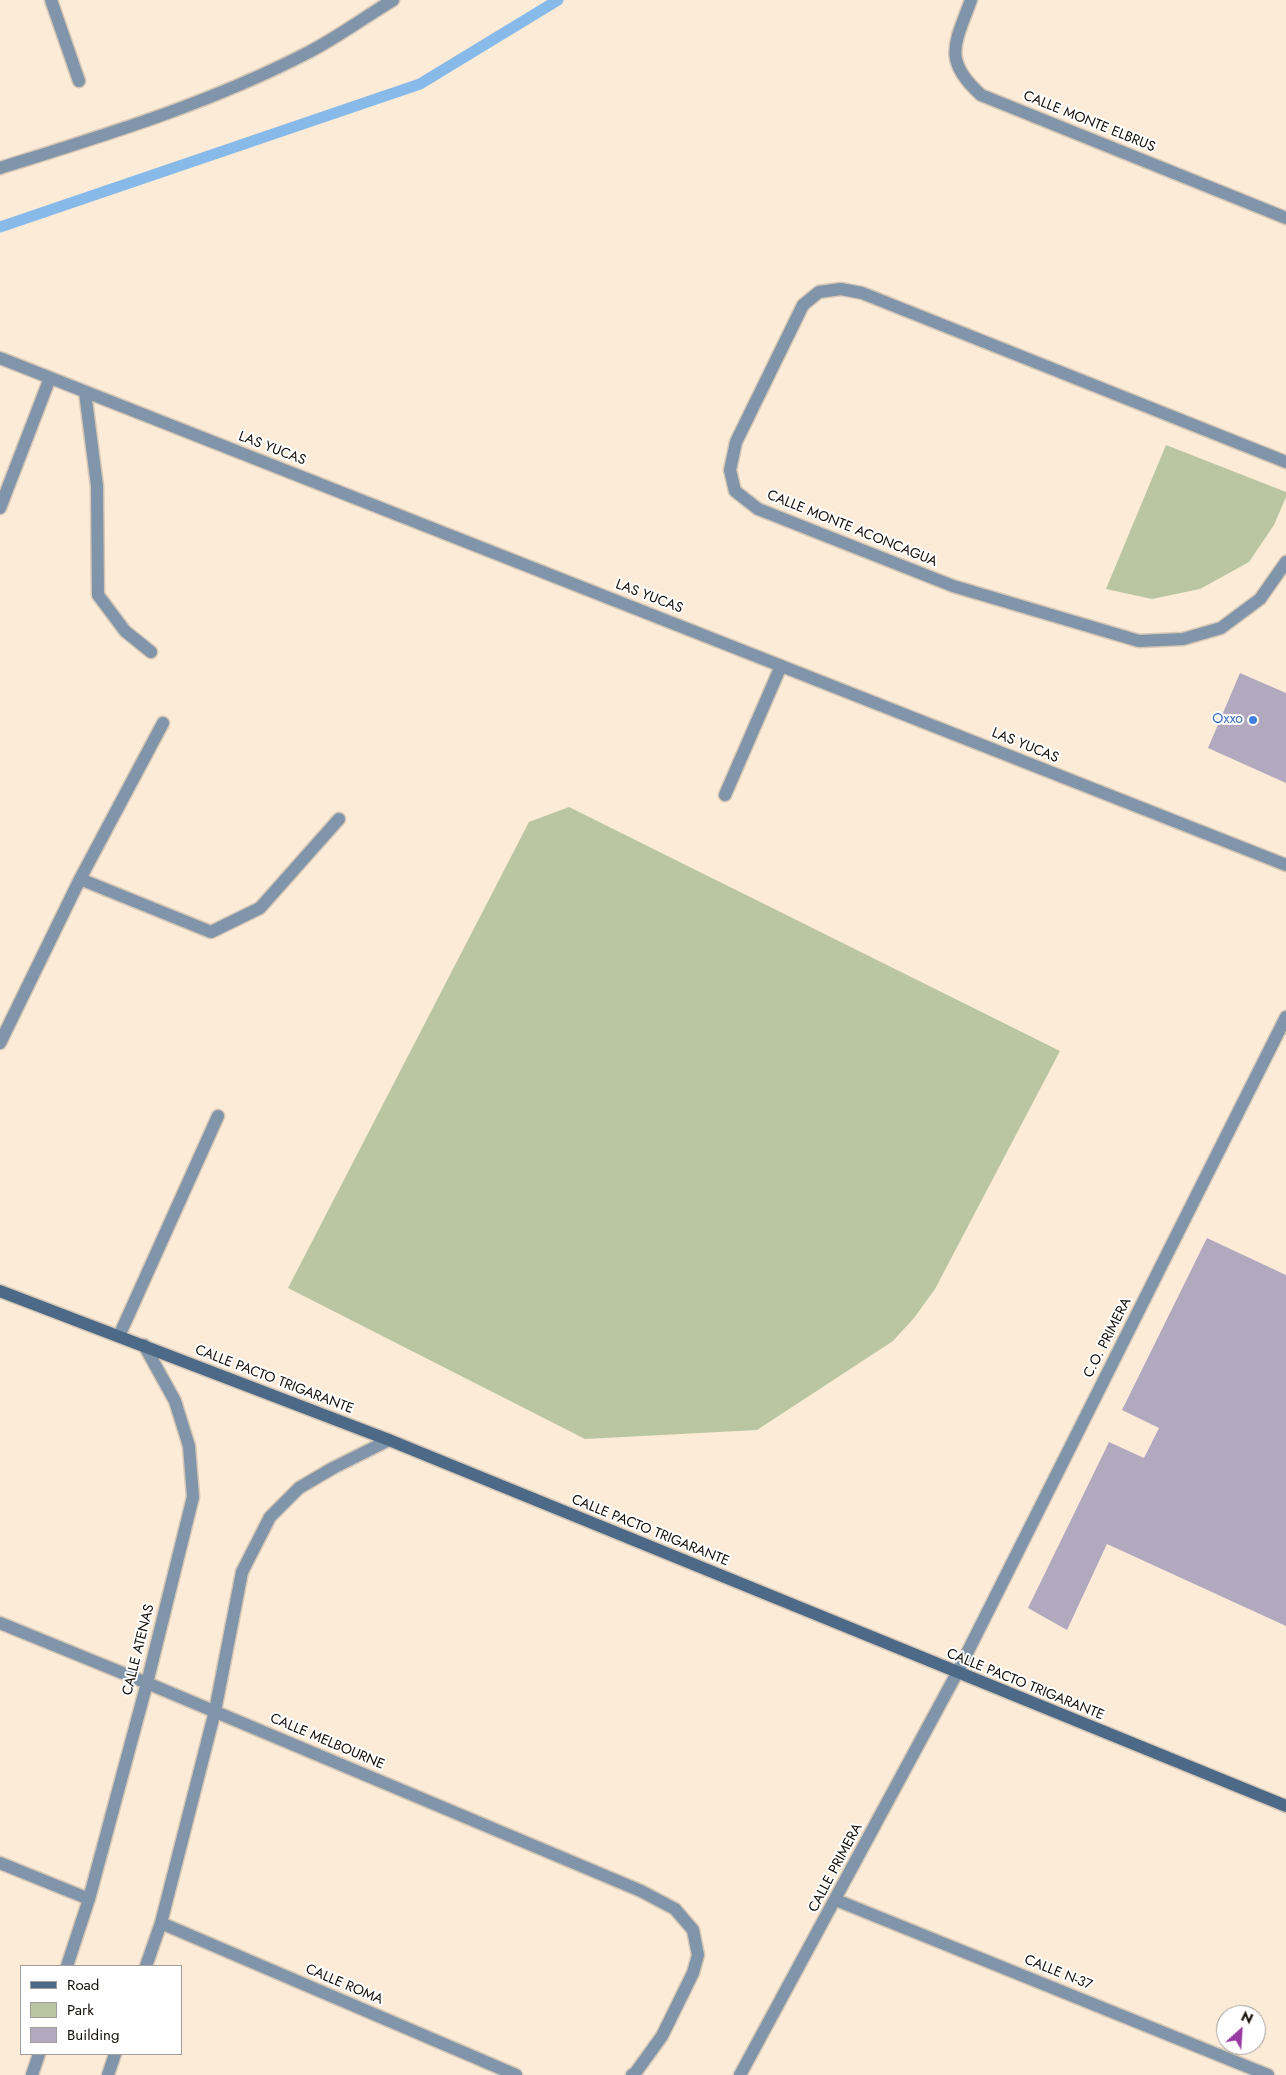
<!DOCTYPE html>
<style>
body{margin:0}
#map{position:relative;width:1286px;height:2075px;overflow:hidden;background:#fbebd7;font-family:Jost,sans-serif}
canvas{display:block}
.legend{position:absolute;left:20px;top:1965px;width:162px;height:90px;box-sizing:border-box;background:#fff;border:1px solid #a09e9c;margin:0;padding:6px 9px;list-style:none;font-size:15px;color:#120d07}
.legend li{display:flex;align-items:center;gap:10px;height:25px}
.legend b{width:25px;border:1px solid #a09e9c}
.north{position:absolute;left:1216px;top:2005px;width:50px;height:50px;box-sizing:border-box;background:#fff;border:1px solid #a09e9c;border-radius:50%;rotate:26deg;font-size:14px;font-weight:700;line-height:20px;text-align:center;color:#120d07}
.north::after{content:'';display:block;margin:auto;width:18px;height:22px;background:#993aa3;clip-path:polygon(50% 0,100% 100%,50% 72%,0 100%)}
</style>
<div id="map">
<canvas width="1286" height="2075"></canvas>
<ul class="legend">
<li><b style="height:6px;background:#4c6a88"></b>Road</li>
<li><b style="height:14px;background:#bac6a1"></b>Park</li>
<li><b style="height:14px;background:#b3a9be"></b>Building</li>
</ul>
<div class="north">N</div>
</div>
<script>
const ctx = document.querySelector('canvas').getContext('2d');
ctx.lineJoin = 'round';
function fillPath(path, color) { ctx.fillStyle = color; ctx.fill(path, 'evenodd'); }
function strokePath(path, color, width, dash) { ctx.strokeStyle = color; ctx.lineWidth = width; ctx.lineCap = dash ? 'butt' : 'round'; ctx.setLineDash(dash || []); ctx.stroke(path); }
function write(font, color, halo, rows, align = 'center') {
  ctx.font = font + ' Jost,sans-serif'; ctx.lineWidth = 4; ctx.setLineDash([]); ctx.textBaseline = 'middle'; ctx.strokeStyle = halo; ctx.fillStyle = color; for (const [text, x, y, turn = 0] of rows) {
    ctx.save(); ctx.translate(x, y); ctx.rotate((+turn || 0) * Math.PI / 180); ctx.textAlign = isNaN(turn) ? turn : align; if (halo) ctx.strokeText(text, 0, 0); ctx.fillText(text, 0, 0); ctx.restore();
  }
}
const green = new Path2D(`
 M1166,445l120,47v5l-12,28 -25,37 -49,27 -48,10 -46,-10z
 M569,807l491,244 -125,238 -21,29 -21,23 -136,89 -172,9 -297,-151 241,-466z`);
const stream = new Path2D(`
 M0,227l420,-143 138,-84`);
const building = new Path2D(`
 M1240,673l46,20v90l-78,-35z
 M1207,1238l79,37v351l-179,-82 -40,86 -39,-22 81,-166 35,16 15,-30 -37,-18z`);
const lane = new Path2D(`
 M0,168c105,-33 211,-65 309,-116 29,-15 56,-35 84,-52
 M85,392l12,94 1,109 27,36 26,21
 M0,508l50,-130
 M725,795l56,-129
 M80,879l131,53 49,-24 79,-89
 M0,1043l80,-164 83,-156
 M119,1336l99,-220`);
const street = new Path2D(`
 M51,0l28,81
 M971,0c-16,44 -29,60 10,95l305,123
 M0,358l1286,507
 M1286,462l-424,-169 -21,-4 -22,3 -16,13 -67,137 -6,28 5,21 23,18 195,77 186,55 44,-2 38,-11 39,-29 26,-37
 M0,1623l147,60 494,208 34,18 18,21 5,25 -5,18 -31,63 -26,36 -4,3
 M0,1863l89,36
 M836,1900l432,175
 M161,1923l355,152
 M67,1966l22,-67 58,-216 46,-186 -4,-51 -14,-45 -31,-56
 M146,1966l15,-43 54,-212 27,-139 28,-55 29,-29 34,-20 56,-28
 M32,2075l7,-21
 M108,2075l7,-21
 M740,2075l217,-402 329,-656`);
const secondary = new Path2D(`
 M0,1291l389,149 897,366`);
const markers = [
 [1253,720,5,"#3f7fe0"]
];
const streetNames = [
 ["CALLE MONTE ELBRUS",1089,122,22],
 ["LAS YUCAS",272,449,21],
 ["CALLE MONTE ACONCAGUA",852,529,22],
 ["LAS YUCAS",649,597,21],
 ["LAS YUCAS",1025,746,22],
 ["C.O. PRIMERA",1108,1338,-63],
 ["CALLE PACTO TRIGARANTE",274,1380,21],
 ["CALLE PACTO TRIGARANTE",650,1531,22],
 ["CALLE ATENAS",139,1650,-76],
 ["CALLE PACTO TRIGARANTE",1025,1685,22],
 ["CALLE MELBOURNE",327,1742,23],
 ["CALLE PRIMERA",836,1868,-62],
 ["CALLE N-37",1058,1973,22],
 ["CALLE ROMA",344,1985,23]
];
const shopNames = [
 ["Oxxo",1243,720]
];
fillPath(green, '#bac6a1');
strokePath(stream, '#88bae9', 11);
fillPath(building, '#b3a9be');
strokePath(lane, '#d6c7b6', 15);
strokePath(street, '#d6c7b6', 15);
strokePath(secondary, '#d6c7b6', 15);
strokePath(lane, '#8095a9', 12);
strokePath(street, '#8095a9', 12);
strokePath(secondary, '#4c6a88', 12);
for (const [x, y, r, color] of markers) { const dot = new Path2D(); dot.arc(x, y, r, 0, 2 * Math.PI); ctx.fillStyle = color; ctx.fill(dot); strokePath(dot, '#fff', 2); }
write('14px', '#120d07', '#fff', streetNames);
write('14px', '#366cbe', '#fff', shopNames, 'right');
</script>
